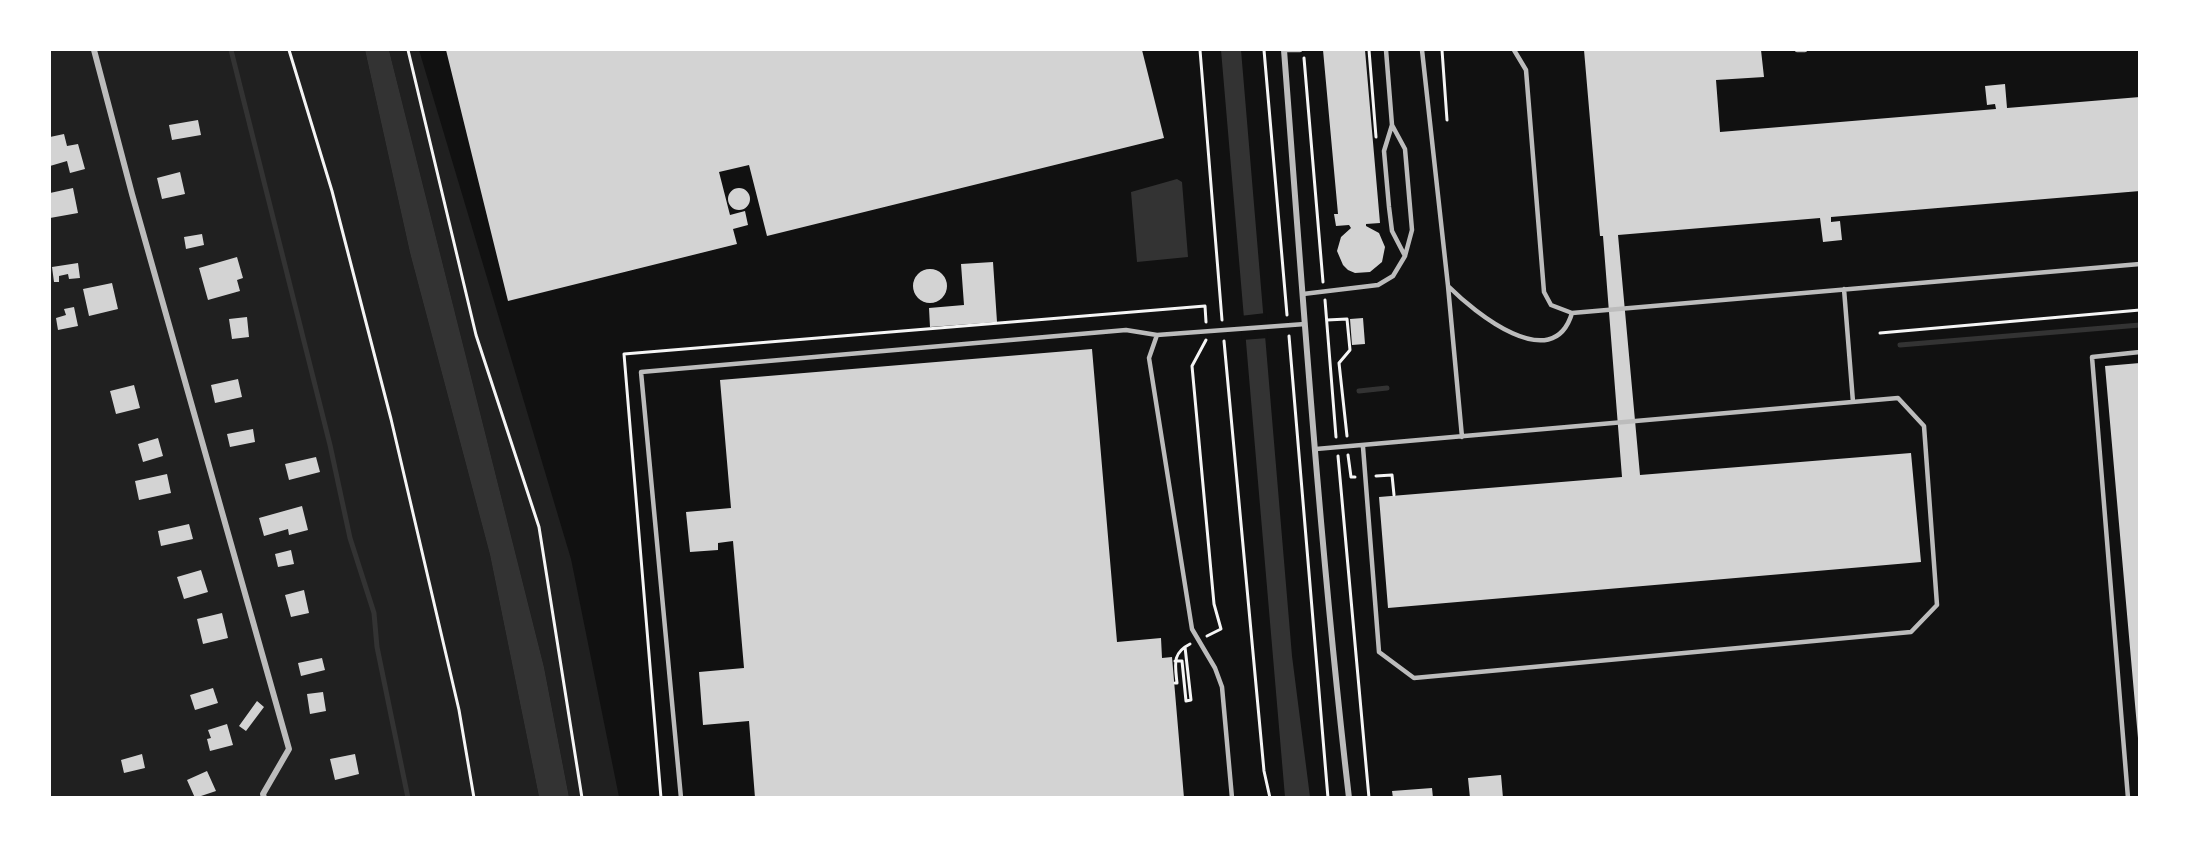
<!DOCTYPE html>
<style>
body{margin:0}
#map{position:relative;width:2189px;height:847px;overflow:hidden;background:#111;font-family:"Golos Text",sans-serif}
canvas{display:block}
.frame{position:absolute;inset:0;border:51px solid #fff;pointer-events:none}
</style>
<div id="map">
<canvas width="2189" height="847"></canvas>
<div class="frame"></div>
</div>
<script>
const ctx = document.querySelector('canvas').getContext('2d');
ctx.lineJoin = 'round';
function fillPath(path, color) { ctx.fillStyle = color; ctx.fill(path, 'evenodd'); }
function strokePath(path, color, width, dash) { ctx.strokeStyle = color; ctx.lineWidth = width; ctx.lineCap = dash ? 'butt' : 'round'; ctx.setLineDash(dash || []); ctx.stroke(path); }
const green = new Path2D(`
 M50,50h315l45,203 80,302 49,242h-489z
 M389,50h30l152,509 48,238h-50l-25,-130z`);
const water = new Path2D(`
 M365,50h24l155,617 25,130h-30l-49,-242 -80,-302z
 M1221,50h20l51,606 18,141h-25z
 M1177,179l5,3 6,75 -51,5 -6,-70z`);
const pier = new Path2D(`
 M1266,313l2,25 -26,2 -2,-24z`);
const stream = new Path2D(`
 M231,50l99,395 20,93 24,75 3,34 31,151
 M1900,345l240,-20
 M1359,391l28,-3`);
const building = new Path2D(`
 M446,50h696l22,88 -397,98 -18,-71 -30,7 11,43 15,-4 3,14 -15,4 4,15 -229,57z
 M1323,50h42l15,173 -14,1v2l13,7 6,14 -3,15 -12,10 -15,1 -7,-3 -5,-5 -6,-14 4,-14 10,-9 -2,-3 -13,1 -2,-12h4z
 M1584,50h177l3,27 -48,3 4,52 276,-23 -1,-5 -8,1 -2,-19 20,-2 2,24 133,-11v94l-309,26v5l9,-1 2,19 -19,2 -3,-24 -202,17 22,240 271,-22 10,109 -533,46 -9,-111 243,-20 -19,-241h-3z
 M198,120l3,15 -29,5 -3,-15z
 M64,134l3,12 11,-2 7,25 -15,4 -3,-12 -17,5v-29z
 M180,172l5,22 -23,5 -5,-21z
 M73,188l5,25 -28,5v-25z
 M728 199a11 11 0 1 1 22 0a11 11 0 1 1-22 0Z
 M202,234l2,11 -18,4 -2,-12z
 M237,257l6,21 -6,2 3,11 -32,9 -9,-32z
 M993,262l4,60 -67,5 -1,-19 35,-3 -3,-41z
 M78,263l2,15 -11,1 -1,-5 -9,2v6h-5l-2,-15z
 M913 286a17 17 0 1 1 34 0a17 17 0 1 1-34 0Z
 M112,283l6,26 -29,7 -6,-27z
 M74,307l4,19 -20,4 -2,-12 10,-3 -2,-6z
 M247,317l2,20 -17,2 -3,-20z
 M1363,318l2,26 -13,1 -2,-26z
 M1092,349l25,293 44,-4 1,20 10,-1 12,141h-429l-6,-77 -46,4 -4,-53 45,-4 -11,-127 -15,2v7l-28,2 -4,-40 45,-4 -11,-128z
 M2140,363v375h-2l-33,-372z
 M238,379l4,18 -27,6 -4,-18z
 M134,385l6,23 -24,6 -6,-23z
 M253,429l2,13 -25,5 -3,-13z
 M158,438l5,18 -20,6 -5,-18z
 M316,457l4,15 -31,8 -4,-16z
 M167,474l4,19 -32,7 -4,-19z
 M302,506l6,24 -19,5 -1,-6 -24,7 -5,-18z
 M189,524l4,15 -32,7 -3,-15z
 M291,550l3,14 -16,3 -3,-13z
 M201,570l7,22 -24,7 -7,-22z
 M304,590l5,23 -18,4 -6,-22z
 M222,613l6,25 -25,6 -6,-25z
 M322,658l3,12 -24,6 -3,-13z
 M213,688l5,15 -23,7 -5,-15z
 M323,692l3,19 -16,3 -3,-20z
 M257,701l7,6 -18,24 -7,-5z
 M227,724l6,21 -23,6 -3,-12 4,-1 -3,-8z
 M142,754l3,14 -21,5 -3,-13z
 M355,754l4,20 -24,6 -5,-21z
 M207,771l9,20 -21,7 -8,-18z
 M1501,775l2,23h-33l-2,-20z
 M1432,788l1,10h-40l-1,-7z`);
const path = new Path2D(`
 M289,50l43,141 59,228 68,291 15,88
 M408,50l68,285 63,192 43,271
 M1200,50l22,270
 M1264,50l23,265
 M1369,50l7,87
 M1442,50l5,70
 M1304,58l19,224
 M1325,300l11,137
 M1327,320l20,-1 3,31 -11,13 8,73
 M1880,333l260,-23
 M1289,336l39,462
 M1206,340l-14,26 22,238 7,25 -14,7
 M1224,341l40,430 6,27
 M1348,455l3,22h4
 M1338,456l31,342
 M1376,476l16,-1 2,20
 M1175,661h7l4,40 5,-1 -6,-53
 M1175,683h2c-2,-19 -5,-30 13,-39
 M661,798l-37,-444 581,-48 1,16`);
const service = new Path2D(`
 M1284,50h16
 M1386,50l6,75 -8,26 5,56 3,24 13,25
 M1422,50l26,236c26,26 105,91 124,27
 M1514,50l12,20 18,222 7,13 21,8 568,-49
 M1797,50h8
 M1448,286l14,151
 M1844,289l9,113
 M1303,294l75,-9 15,-9 12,-20 7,-26 -7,-81 -13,-24
 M1157,335l-8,23 43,271 23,39 7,19 10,111
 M1316,449l582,-51 26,28 13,179 -26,27 -497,46 -35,-26 -16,-205
 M681,798l-40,-426 485,-42 31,5 148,-11
 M2128,798l-36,-441 48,-5`);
const minor = new Path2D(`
 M94,50l38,144 157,555 -26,45 1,4
 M1284,50c19,249 36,499 65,748`);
fillPath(green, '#202020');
fillPath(water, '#333');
fillPath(pier, '#111');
strokePath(stream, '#333', 5);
fillPath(building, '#d3d3d3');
strokePath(path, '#f5f5f5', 3);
strokePath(service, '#bcbcbc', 4.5);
strokePath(minor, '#bcbcbc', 6);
</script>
